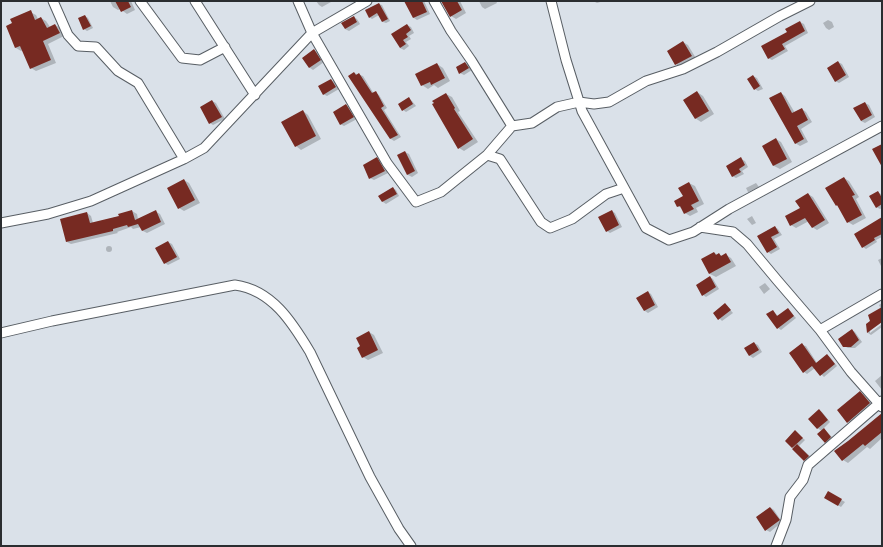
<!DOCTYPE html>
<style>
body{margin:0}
#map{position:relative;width:883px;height:547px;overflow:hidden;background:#dae1e9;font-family:"Open Sans",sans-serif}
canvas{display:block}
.frame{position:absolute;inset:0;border:2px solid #2a2d30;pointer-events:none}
</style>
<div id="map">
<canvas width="883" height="547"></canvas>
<div class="frame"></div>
</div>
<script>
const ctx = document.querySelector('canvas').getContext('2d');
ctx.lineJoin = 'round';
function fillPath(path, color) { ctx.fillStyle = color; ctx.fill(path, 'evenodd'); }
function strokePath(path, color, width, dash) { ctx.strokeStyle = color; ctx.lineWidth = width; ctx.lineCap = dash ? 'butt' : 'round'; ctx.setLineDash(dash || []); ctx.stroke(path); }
const shadow = new Path2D(`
 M110,1h21l4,9 -8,4 -7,-5 -2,1 -5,-3z
 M316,1h15v1l-9,5 -3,-2z
 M406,1h18l6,13 -13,6 -3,-2z
 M442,1h18l6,12 -10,6 -5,-3z
 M479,1h17l1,2 -12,6 -3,-2z
 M593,1h11l-7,2z
 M379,4l3,1 8,16 -4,2 -3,-1 -4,-7 -7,4 -3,-2z
 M30,12l6,3 2,4 3,-1 5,3 4,6 5,-2 6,3 3,8 -16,8 8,19 -20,8 -5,-3 -8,-18 -2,1 -5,-3 -9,-21z
 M85,16l3,2 5,10 -6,3 -3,-2z
 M354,17l3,2 3,5 -11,7 -4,-2z
 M828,20l4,2 2,5 -5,3 -3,-2 -3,-5z
 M800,22l4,2 4,9 -23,13 3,5 -16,9 -4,-2 20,-26z
 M407,25l4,2 3,6 -5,3 2,3 -5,3 3,4 -5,4 -4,-2z
 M683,42l5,3 9,15 -16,8 -5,-4z
 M315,51l3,1 6,10 -11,8 -3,-2 -7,-10z
 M838,62l4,2 7,13 -10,6 -4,-2z
 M465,63l3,2 4,5 -8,5 -4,-2z
 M437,64l6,4 7,13 -12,7 -4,-3 -6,4 -6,-4z
 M354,73l9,3 11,18 2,-1 3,2 8,13 -3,2 17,27 -7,4 -3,-2 -41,-63z
 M753,76l4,2 6,11 -5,2 -3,-2z
 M331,80l4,2 4,7 -12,7 -4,-2z
 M697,92l6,4 11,18 -13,8 -6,-4z
 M781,93l4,3 10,17 7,-4 4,3 6,10 -11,7 7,13 -8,4 -5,-3z
 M446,94l6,3 8,14 -2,1 20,30 -14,9 -5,-3z
 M409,99l3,2 4,5 -10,6 -3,-2z
 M212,101l4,2 9,16 -12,6 -3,-2z
 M865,103l4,2 6,12 -10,6 -4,-2z
 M346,105l4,2 7,12 -13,7 -4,-2z
 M303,111l5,4 13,24 -20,11 -5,-4z
 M776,139l5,3 11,20 -12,7 -6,-3 -11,-20z
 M405,152l4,2 9,19 -6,4 -4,-2 -10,-20z
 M377,158l3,2 8,13 -14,7 -4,-2z
 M741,159l4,2 3,6 -6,4 2,3 -8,4 -4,-2z
 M844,178l5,3 10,16 -3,2 10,19 -13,7 -5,-3 -8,-15 -4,-2z
 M184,180l5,3 11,20 -16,8 -5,-3z
 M689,183l6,3 9,18 -8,4 2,4 -8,4 -5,-3 -2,-4 -5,-3 6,-10z
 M756,183l3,4 -10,5h-1l-2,-4z
 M393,188l3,2 3,6 -13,8 -3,-2 -3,-6z
 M878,192l4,3v13l-2,1 -4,-2z
 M808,194l5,3 16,26 -12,7 -5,-3 -3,-6 -13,7 -5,-3 -5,-8 15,-8z
 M132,211l5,3 1,5 17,-8 5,3 5,10 -18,9 -4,-2 -2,-4 -8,2 -2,-2 -14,5 1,1 -47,11 -4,-2 20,-29 4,3 2,7 27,-7z
 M612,211l3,2 7,14 -12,6 -3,-2z
 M752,216l4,7 -4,2 -5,-6z
 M882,218v19l-6,3 1,2 -11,7 -3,-2z
 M775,227l3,2 4,6 -8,4 6,10 -9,5 -3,-2 -10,-15z
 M168,242l4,2 8,15 -12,6 -3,-2z
 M106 249a3 3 0 1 1 6 0a3 3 0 1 1-6 0Z
 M714,253l9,3 3,-1 5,3 5,8 -20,11 -6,-3 -8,-14z
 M882,258v10l-4,-8z
 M710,277l3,2 6,10 -13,8 -3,-2z
 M765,283l5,6 -6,5 -5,-7z
 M648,292l3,2 7,13 -10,6 -3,-2 -7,-13z
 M882,303v18l-12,9v3l12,-9v3l-11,8 -3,-2 -1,-9 14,-15 -2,-4z
 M725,304l8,9 -11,8 -8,-8z
 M788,309l8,9 -15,12 -3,-2 -5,-17 5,5z
 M852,330l3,2 7,10 -7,6h-7l-4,-2z
 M369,332l5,3 9,18 -15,7 -5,-3 -2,-11z
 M754,343l4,2 4,7 -9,6 -3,-2 -5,-8z
 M802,345l4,1 11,17 10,-8 3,2 7,9 -13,11 -9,-9 -8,6 -3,-2 -14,-19z
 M882,375v15l-7,-9z
 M860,392l3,2 10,11 -22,19 -3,-2 -10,-12z
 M819,410l3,2 8,10 -7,7 4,3 7,7 -5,5 -4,-2 -3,-11 -5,-3z
 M882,416v22l-12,11 -3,-2 -19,16 -5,-3 -8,-9z
 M795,432l10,8 -6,6 13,12 -4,4 -15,-15z
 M829,493l16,9 -4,5 -15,-9z
 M771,508l3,2 8,12 -12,10 -4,-2z`);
const building = new Path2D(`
 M115,1h13l3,6 -10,5z
 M404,1h18l5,11 -14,6z
 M441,1h16l5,9 -12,7z
 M379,3l9,16 -6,3 -5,-9 -8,5 -4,-8z
 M31,10l4,10 6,-3 6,11 8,-4 5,9 -17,8 8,19 -21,9 -10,-23 -5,2 -9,-22 6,-3 -2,-4z
 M85,15l6,11 -8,4 -5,-12z
 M354,16l3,6 -12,7 -4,-6z
 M800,21l5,10 -23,13 3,5 -17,10 -7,-13 26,-14 -2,-3z
 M407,24l4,6 -5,4 2,3 -5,3 3,4 -6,4 -9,-14z
 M683,41l9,15 -17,9 -8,-14z
 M314,49l7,11 -12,8 -7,-10z
 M838,61l8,14 -11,7 -8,-14z
 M465,62l4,6 -10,6 -3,-7z
 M437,63l8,15 -14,7 -1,-3 -9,4 -6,-12z
 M354,72l2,3 3,-2 13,20 4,-2 8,15 -3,2 17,27 -8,4 -42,-63z
 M753,75l7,11 -6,4 -7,-11z
 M331,79l5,8 -13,8 -5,-9z
 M697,91l12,20 -14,8 -12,-19z
 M781,92l11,21 10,-5 6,12 -11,6 7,13 -9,5 -26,-46z
 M446,93l9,15 -1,1 19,30 -15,10 -26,-45 2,-1 -2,-2z
 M409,97l4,7 -11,7 -4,-7z
 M212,100l10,17 -13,7 -9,-17z
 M865,102l7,13 -11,6 -8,-13z
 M346,104l8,13 -14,8 -7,-13z
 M303,110l13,26 -21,11 -14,-25z
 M776,138l11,21 -14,7 -11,-20z
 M882,144v23l-10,-18z
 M405,151l10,20 -8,4 -10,-20z
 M377,157l8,14 -16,8 -6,-14z
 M741,157l4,8 -6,4 2,3 -9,5 -6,-11z
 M844,177l11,18 -3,1 10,19 -15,8 -10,-18 -1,1 -11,-18z
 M184,179l11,21 -17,9 -11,-21z
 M689,182l10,19 -8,4 3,4 -10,5 -4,-8 -3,1 -3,-6 9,-5 -5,-8z
 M393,187l4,7 -15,8 -4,-6z
 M878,191l4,7v6l-6,4 -7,-12z
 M808,193l17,27 -13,8 -7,-10 -15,8 -5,-10 15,-8 -5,-7z
 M132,210l3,10 21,-10 5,12 -19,9 -4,-7 -10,3 -1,-2 -14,4v2l-47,11 -6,-23 27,-7 3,11 29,-7 -1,-2z
 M612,210l7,15 -13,7 -8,-15z
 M882,217v17l-8,4 1,2 -13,8 -8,-14z
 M775,226l4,7 -8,4 6,10 -10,6 -10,-17z
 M168,241l9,16 -13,7 -9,-16z
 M714,252l2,3 3,-2 2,3 5,-3 5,9 -22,12 -8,-15z
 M710,276l6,11 -14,9 -6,-11z
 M648,291l7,14 -11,6 -8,-13z
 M725,303l6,7 -13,10 -5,-7z
 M882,307v15l-15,11 -1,-9 4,-3 -2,-6z
 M788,308l6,8 -17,13 -11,-15 7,-4 4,6z
 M852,329l7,11 -8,7h-8l-5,-8z
 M369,331l9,19 -16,8 -5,-10 3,-2 -4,-8z
 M754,342l5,8 -10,6 -5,-8z
 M802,343l14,20 11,-9 8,10 -15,12 -8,-10 -9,7 -14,-20z
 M860,391l10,12 -23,20 -10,-13z
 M819,409l9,11 -11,9 -9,-10z
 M882,413v19l-17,14 -2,-2 -21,17 -8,-10 14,-10z
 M824,428l7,9 -6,6 -8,-9z
 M795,430l8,8 -11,10 -7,-7z
 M797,444l12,12 -5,5 -12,-12z
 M828,491l14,8 -4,7 -14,-8z
 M770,507l10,13 -15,11 -9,-14z`);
const street = new Path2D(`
 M53,1l15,34 10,11 18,1 22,24 20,12 46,76
 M140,1l42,57 18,2 25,-13
 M195,1l60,94
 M298,1l14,32 75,130 29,39 25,-10 46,-37 13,4 41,63 9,6 22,-9 34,-25 18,-6
 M434,1l17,30 20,29 41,66 -25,29
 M551,1l15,59 16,51 64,117 23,12 24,-8 36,-23 153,-83
 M512,126l20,-3 25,-16 22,-5 15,2 15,-2 37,-21 37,-12 34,-17 63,-36 30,-15
 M1,223l47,-9 43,-13 93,-42 20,-11 108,-115 55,-32
 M700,227l33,5 14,12 30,36 43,50 31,42 31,35
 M820,330l62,-36
 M1,333l51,-12 183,-36c37,5 57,37 75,67l60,125 29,52 12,17
 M776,546l10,-26 4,-23 13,-17 5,-15 74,-64`);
fillPath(shadow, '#0003');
fillPath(building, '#772a22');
strokePath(street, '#585e64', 11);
strokePath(street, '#fff', 9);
</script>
